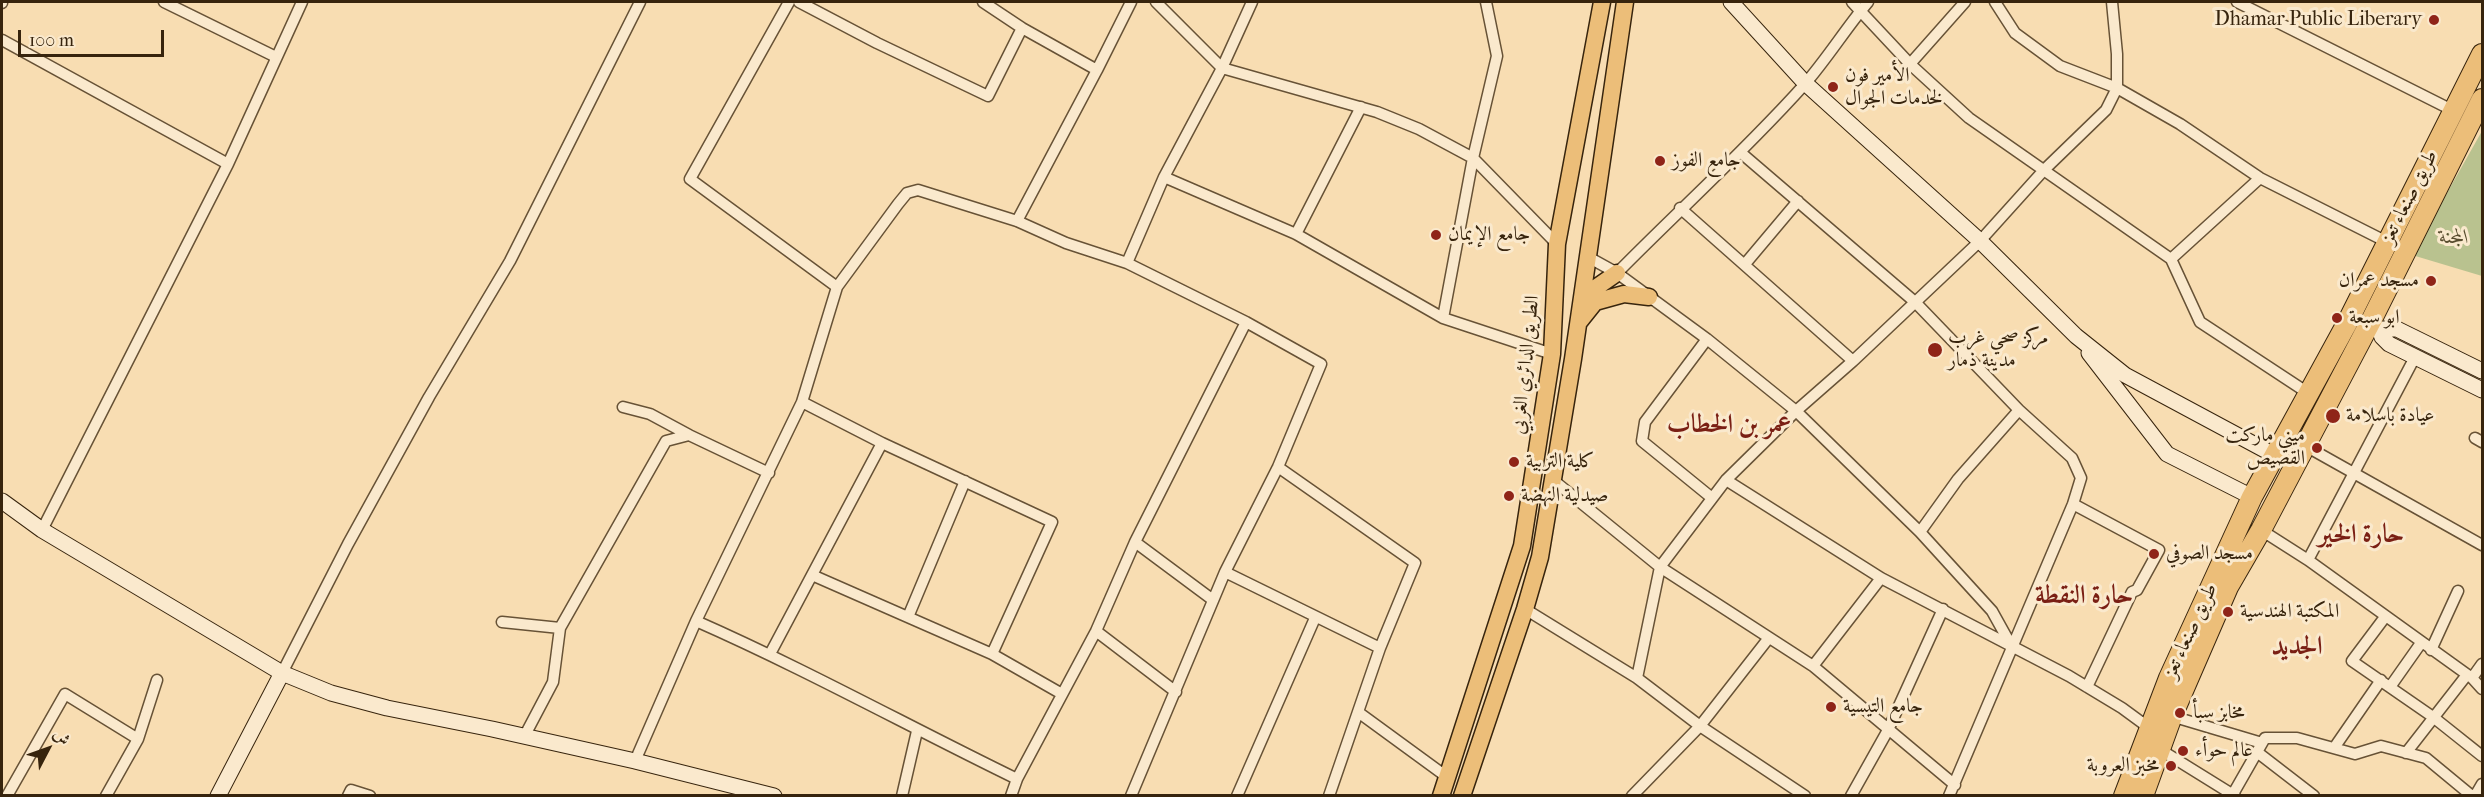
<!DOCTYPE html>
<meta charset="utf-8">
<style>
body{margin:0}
#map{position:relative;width:2484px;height:797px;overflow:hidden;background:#f8ddb2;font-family:"IM FELL French Canon",Amiri,serif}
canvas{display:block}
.frame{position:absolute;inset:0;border:3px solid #37240d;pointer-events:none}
.north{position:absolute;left:18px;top:719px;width:60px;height:60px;-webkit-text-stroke:4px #fae9cd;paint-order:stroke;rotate:49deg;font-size:16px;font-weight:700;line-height:24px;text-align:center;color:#37240d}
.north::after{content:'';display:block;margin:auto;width:21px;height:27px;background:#37240d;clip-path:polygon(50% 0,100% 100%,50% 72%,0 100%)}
.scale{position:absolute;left:18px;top:30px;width:146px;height:27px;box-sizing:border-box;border:3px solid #37240d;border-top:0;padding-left:8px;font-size:18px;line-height:21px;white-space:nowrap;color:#37240d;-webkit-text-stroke:4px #fae9cd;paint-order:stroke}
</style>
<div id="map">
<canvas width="2484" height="797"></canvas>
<div class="frame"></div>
<div class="north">ش</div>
<div class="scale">100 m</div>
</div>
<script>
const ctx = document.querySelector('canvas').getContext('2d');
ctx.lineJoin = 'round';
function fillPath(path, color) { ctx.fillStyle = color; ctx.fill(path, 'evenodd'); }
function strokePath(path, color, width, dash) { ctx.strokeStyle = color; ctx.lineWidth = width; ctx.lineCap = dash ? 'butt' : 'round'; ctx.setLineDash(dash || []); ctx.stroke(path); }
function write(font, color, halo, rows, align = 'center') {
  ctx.font = font + ' "IM FELL French Canon",Amiri,serif'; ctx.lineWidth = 6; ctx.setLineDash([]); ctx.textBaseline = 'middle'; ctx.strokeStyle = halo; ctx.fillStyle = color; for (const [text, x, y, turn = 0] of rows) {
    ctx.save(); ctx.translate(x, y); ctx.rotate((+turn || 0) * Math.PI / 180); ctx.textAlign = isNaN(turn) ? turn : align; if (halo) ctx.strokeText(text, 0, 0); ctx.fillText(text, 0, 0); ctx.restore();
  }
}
const green = new Path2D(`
 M2482,131v145l-70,-21z`);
const street = new Path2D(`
 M164,2l112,55
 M789,2l-99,177 147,108
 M799,2l78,41 111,53 34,-68
 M983,2l39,26 75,42
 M1156,2l66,66 155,44 42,17 54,29 84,86
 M1852,2l58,62 59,54 202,141 29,63 108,71
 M1995,2l20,31 45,33 57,22 63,36 80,54 127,64
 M2237,2l217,109
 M2,3v-1
 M2,40l226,124 74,-162
 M1910,64l55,-62
 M1740,152l175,150 104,108 53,48 9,20 -8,26 -124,292
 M1164,177l132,57 147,84 109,36
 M1680,208l173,153
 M1017,221l80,-151 34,-68
 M1296,234l65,-127
 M1588,257l29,16c62,-63 128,-122 187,-188 23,-26 42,-57 64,-83
 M2171,259l89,-81
 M1127,263l37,-86 58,-109 30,-66
 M1745,264l53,-63
 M1617,273l90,66 89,72 124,121 72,79 20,36
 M1443,318l30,-160 24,-102 -11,-54
 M1707,339l-62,83 -3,19 70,57
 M802,402l80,41 170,79 -60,132 70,40
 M623,407l27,7 39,21
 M2475,438l7,4
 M2302,444l180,101
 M1278,467l137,96 -35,85 -51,148
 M1553,480l107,87 153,99 142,119
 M1726,480l155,98 188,98 53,32 30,22
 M2073,504l86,46 -22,40 -5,2 -45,95
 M42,530l186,-366
 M2261,530l47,30 164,118 10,11
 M1920,532l38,-53 61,-69
 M1135,542l78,58
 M2308,560l107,-203
 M1225,572l155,76
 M812,575l180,79
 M1525,609l112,69 63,48 105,70
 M908,617l57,-136
 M2385,617l-33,44 81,56 49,39
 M696,621c109,48 214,106 321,158
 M502,622l58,6
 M1096,631l80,61
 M2431,650l27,-59
 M770,654l112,-211
 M1813,666l68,-88
 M282,673l66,-129 81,-147 81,-136 130,-259
 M1637,678l23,-111 66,-87 70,-69 57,-50 127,-120 64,-71 62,-60 11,-22v-34l-5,-52
 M2472,678l10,-14
 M2390,687l31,-44
 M1358,712l89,65
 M2168,715l94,28
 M524,737l29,-55 7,-54 106,-187 23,-6 80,38
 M2156,747l79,49
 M2334,748l47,-68
 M2257,752l57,44
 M2406,753l60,-77
 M635,761l61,-140 106,-219 35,-115 61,-83 9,-11 11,-3 99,31 49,22 61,20 119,59 75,42 -43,103 -53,105 -94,224
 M2233,794l32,-56h32l58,16 26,-8 45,12 46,38
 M7,796l58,-102 73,45
 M106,796l32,-57 19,-59
 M348,796l3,-6 19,6
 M902,796l15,-65
 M1011,796l6,-17 79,-148 39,-89 111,-220
 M1237,796l78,-178
 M1632,796l68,-70 68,-87
 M1851,796l37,-66 55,-121
 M2475,796l7,-12`);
const secondary = new Path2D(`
 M1731,2l74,81 175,158 96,95 49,39 151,81
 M2379,329l3,8 7,7 93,46
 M2379,329h18l85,42
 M2089,353l78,101 85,43
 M2,501l40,29 240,143 49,20 56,15 105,21 143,32 139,35
 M218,796l64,-123`);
const primary = new Path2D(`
 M1585,308l9,-19 23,-16
 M1579,322l16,-20 29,-8 25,3
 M1441,796l81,-250 30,-192 5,-110 45,-242
 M1462,796l63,-187 15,-52 33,-198 52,-357`);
const highway = new Path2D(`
 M2124,796l45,-118 83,-181 94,-172 136,-271
 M2143,796l29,-80 56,-129 33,-57 111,-211 110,-220`);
const markers = [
 [2434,20,6,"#8f2418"],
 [1833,87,6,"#8f2418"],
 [1660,161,6,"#8f2418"],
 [1436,235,6,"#8f2418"],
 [2431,281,6,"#8f2418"],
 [2337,318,6,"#8f2418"],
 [1935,350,8,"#8f2418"],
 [2333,416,8,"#8f2418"],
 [2317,448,6,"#8f2418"],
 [1514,462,6,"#8f2418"],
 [1509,496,6,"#8f2418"],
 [2154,554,6,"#8f2418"],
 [2228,612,6,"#8f2418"],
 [1831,707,6,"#8f2418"],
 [2180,713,6,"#8f2418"],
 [2183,751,6,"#8f2418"],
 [2171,766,6,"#8f2418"]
];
const poiNames = [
 ["Dhamar Public Liberary",2422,20,"right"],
 ["الأمير فون",1845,76],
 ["لخدمات الجوال",1845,99],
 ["جامع الفوز",1672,161],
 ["جامع الإيمان",1448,235],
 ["مسجد عمران",2419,281,"right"],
 ["ابو سبعة",2349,318],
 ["مركز صحي غرب",1948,338],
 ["مدينة ذمار",1948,361],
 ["عيادة باسلامة",2346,416],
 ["ميني ماركت",2305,436,"right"],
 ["القصيص",2305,459,"right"],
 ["كلية التربية",1526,462],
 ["صيدلية النهضة",1521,496],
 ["مسجد الصوفي",2166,554],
 ["المكتبة الهندسية",2240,612],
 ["جامع التيسية",1843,707],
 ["مخابز سبأ",2192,713],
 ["عالم حوأء",2195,751],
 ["مخبز العروبة",2159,766,"right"]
];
const streetNames = [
 ["طريق صنعاء تعز",2410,197,-63],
 ["الطريق الدائري الغربي",1526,365,-84],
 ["طريق صنعاء تعز",2191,631,-65]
];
const parkNames = [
 ["المجنة",2454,238]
];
const districtNames = [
 ["عمر بن الخطاب",1729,426],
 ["حارة الخير",2361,536],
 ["حارة النقطة",2084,597],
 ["الجديد",2297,648]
];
fillPath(green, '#b9c28f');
strokePath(street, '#675236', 13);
strokePath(secondary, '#37240d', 17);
strokePath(primary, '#37240d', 19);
strokePath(highway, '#37240d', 22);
strokePath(street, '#fae9cd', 10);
strokePath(secondary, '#fae9cd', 15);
strokePath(primary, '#ecbe79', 16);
strokePath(highway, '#ecbe79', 20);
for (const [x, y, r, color] of markers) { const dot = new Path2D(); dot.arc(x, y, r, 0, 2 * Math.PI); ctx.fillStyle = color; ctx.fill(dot); strokePath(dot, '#fae9cd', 2); }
write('20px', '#37240d', '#fae9cd', poiNames, 'left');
write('20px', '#37240d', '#fae9cd', streetNames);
write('italic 20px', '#584c2e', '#fae9cd', parkNames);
write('bold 26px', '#7a1f14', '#fae9cd', districtNames);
</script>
